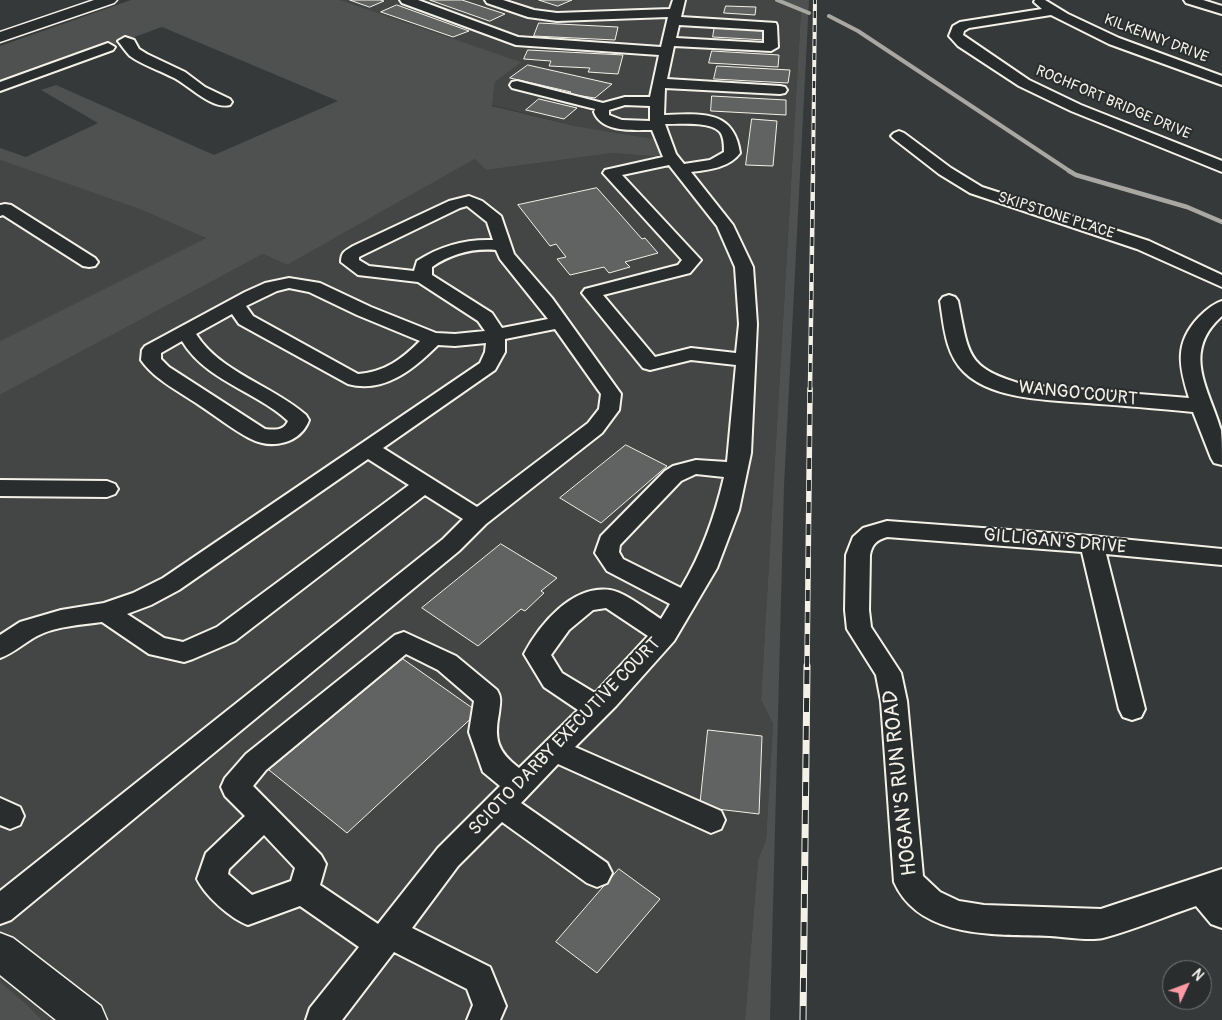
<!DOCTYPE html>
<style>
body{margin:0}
#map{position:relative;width:1222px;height:1020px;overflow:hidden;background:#363939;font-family:Pangolin,sans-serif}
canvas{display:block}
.north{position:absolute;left:1162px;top:960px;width:50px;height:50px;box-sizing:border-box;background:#2a2d2e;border:1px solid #7b7b78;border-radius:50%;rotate:47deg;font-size:14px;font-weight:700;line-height:20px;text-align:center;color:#f4f1e8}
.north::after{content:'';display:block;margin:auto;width:18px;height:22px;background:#ff9aa2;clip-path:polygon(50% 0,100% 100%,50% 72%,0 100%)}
</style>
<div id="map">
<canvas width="1222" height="1020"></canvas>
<div class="north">N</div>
</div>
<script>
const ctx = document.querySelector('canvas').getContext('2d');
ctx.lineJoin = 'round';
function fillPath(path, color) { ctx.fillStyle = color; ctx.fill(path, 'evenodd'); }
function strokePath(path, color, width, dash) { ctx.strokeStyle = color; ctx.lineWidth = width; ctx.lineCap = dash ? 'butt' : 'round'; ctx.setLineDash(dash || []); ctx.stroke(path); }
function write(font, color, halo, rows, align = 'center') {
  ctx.font = font + ' Pangolin,sans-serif'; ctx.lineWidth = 4; ctx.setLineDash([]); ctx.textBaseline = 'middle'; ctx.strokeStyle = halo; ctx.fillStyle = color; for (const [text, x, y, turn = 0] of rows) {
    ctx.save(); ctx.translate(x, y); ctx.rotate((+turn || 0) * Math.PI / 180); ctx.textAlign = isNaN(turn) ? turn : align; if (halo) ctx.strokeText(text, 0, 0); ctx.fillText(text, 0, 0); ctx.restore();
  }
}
const built = new Path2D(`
 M340,0h434l27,10 -40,690 12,24 -7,116 -8,20 -13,160h-703l-18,-18 -24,-20v-587l263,-141 24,11 188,-106 11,11 127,-17 49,4 -9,-18 -78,-13 -83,-21 3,-23 25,-20z
 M0,160l142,50 64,28 -206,103z`);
const green = new Path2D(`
 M131,0h209l181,62 -26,20 -3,24 83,20 79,13 8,18 -49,-4 -127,17 -11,-11 -188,106 -24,-11 -263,141v-54l206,-103 -64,-28 -142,-50v-12l26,9 72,-34 -57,-33 15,-5 158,70 124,-54 -176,-74 -162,59v-40z
 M774,0h35l-25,486 -14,534h-25l13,-160 8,-20 7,-116 -12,-24 40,-689z
 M0,982l24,20 18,18h-42z`);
const streamFar1 = new Path2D(`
 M777,0l32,13
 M829,16l29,15 213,141`);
const stream = new Path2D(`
 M1069,171l7,4 111,32 35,15`);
const building = new Path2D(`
 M350,0h30l4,1 -14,6z
 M430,0h32l43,14 -15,7z
 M539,0h33l-14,6z
 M397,5l72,26 -16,6 -72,-25z
 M726,6l30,1 -1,8 -31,-2z
 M539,23l79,4 -3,13 -81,-4z
 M715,25l52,2 -2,13 -52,-3z
 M528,50l95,5 -5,19 -30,-2 2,-4 -41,-2 2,-5 -27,-2z
 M712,51l67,4 -1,12 -69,-4z
 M528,65l84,19 -17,14 -26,-4 2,-2 -61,-14z
 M717,66l73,4 -2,13 -74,-4z
 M712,96l74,4v15l-75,-4z
 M539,99l38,9 -13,11 -38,-9z
 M752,119l25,2 -4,45 -27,-1z
 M597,188l45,51 3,-1 13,15 -33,9 5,5 -21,6 -5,-6 -34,8 -13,-16 9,-2 -10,-13 -6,2 -32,-41z
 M626,445l41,21 -66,57 -41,-25z
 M501,544l56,34 -16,13 3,2 -19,18 -4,-2 -43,37 -56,-38z
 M403,659l75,53 -131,121 -78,-63z
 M708,730l54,6 -3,78 -59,-7z
 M619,869l41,30 -63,74 -41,-31z`);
const minor = new Path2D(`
 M400,0h18l100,37 143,10 7,-30 -111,4 -29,-4 -41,-14 -2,-3h18l31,10 23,3 113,-4 3,-9h12l-4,17 95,6 1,3 1,21 -7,4 -97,-5 -7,33 113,7 5,1 2,3 -2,3 -5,1 -115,-6 -1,27c36,-1 70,-6 76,38 -11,15 -32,17 -49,19l42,53 20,42 4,57 -6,129 -12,57 -22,58 -43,73 -58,65 -41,41 146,64 4,9 -4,9 -10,4 -153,-69 -37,39 86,60 5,10 -5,10 -10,4 -10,-4 -85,-61 -44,44 -46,62 78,39 16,39 -6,14h-33l6,-15 -6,-16 -73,-37 -52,68h-36l4,-12 49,-61 -59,-41 -52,19c-17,-6 -43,-29 -51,-46l9,-26 39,-37 -20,-20 -4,-9 4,-9 21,-24 149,-119 9,-3 52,24 41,34c5,8 3,13 2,23 -5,26 -2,38 20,55l59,-58 -34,-23 -20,-33c16,-30 48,-69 86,-64 15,2 38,21 51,29l9,-15 -63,-33 -12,-18 6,-17 64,-65 8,-5 23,-6 31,2 9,-97 -45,-5 -41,10 -7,-2 -61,-75 3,-4 93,-24 4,-5 -79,-87 2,-3 58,-13 -11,-27c-18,0 -50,3 -58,-18l1,-3 -83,-21 -2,-3 2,-3 5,-1 86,22 22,-6h25l9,-42 -143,-10 -114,-42zM679,25l85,5v13l-88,-5zM625,105l25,1v15l-28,-1 -13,-5v-5zM665,124c13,0 46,-3 55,8 4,5 4,14 4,20l-14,8 -26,4 -8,-10zM669,165l48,61 18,41 4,57 -3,29 -45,-5 -36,9 -52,-62 87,-22 11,-13 -79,-85zM696,474l28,3c-9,39 -22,76 -43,111l-58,-29 -4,-7 1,-7 61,-64zM606,608l42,28 -53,57 -33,-20 -11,-18 18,-25 24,-20zM406,654l32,16 36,31 -5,31 14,40 17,14 -62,62 -60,76 -58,-39 6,-21 -5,-9 -68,-69 13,-16zM264,835l31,33 -4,13 -39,14 -24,-21 1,-5z
 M1035,0h10l23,14 51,24 103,38v9l-113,-41 -58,-29 -82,13 -5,3 -1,4 66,45 52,25 141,56v11l-151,-61 -52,-25 -61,-40 -9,-10 4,-10 7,-4 82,-13 -8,-7z
 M1184,0h19l19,6v8l-36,-11z
 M125,37l9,3 5,9 8,5 38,18 20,15 25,12 2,3 -2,3c-19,5 -42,-21 -58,-28 -13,-7 -30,-12 -42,-21 -3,-3 -9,-11 -12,-15z
 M108,43l7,4 -2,3 -113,41v-9z
 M899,131l5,2 47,35 31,19 167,54 73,34v12l-85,-38 -167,-56 -31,-19 -45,-35 -3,-3 3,-3z
 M469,196l13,5 19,15 13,38 38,44 69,96 -2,16 -17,23 -116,91 -27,27 -448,369 -11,4v-33l443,-352 20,-20 -38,-24 -190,146 -42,18 -9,3 -35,-8 -47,-32c-21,3 -46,4 -65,14 -13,7 -23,17 -37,22v-23l20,-13 41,-12 43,-7 29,-10 30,-15 317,-215 5,-11 1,-9 -31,3 -17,-1c-24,24 -54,49 -90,39l-109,-60 -7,-10 -36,20c25,39 76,51 110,81l3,5c-8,23 -37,30 -58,19 -18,-9 -35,-23 -52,-34 -19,-13 -44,-25 -58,-45l1,-10 3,-4 100,-54 20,-9 24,-5 31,5 51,24 65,26 19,1 30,-3 -7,-10 -60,-39 -60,-7 -17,-13c0,-10 4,-11 12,-16l96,-45zM467,206l20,16 6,18c-28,-1 -53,6 -76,21l-3,10 -45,-5 -10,-6v-3l6,-3 95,-46zM496,250l4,9 48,60 -46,9 -10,-15 -60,-38v-8c19,-13 40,-19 64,-17zM289,288l20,4 48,23 63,26c-18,18 -35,31 -62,33l-105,-58 -7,-10 31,-15zM555,329l46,65 -2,15 -11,14 -111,84 -94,-59 112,-78 10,-18v-13zM182,341c24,40 74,50 106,80 -4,10 -14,9 -23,8l-96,-62 -8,-8v-6zM368,459l41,26 -192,142 -34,15 -19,-4 -37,-24 24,-9 28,-15z
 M5,204l6,1 84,53 3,4 -3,4 -6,1 -6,-1 -80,-51 -3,1v-11z
 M949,295l6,2 3,4c11,55 8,67 67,84l164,13c-10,-32 -15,-55 10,-81 7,-7 14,-13 23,-16v15c-41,36 -13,73 -1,114 1,10 1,24 1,35l-8,-2 -3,-5 -18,-46c-31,-3 -63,-6 -94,-8 -40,-4 -105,-2 -135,-32 -19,-19 -20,-46 -24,-71l3,-4z
 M0,480l107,1 8,3 3,5 -3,5 -8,3 -107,-1z
 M887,521l204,15 131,13v16l-116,-11 39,155 -4,8 -9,3 -9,-3 -4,-8 -37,-157 -195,-15c-10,3 -15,7 -17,18l-1,55 2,17 30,46 6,28 16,175 17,16 19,9 25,4 117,4 121,-40v59l-11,-4 -15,-18c-30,10 -62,24 -93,32 -14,3 -38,-1 -53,-2 -53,-2 -130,4 -156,-54l-13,-181 -5,-26 -29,-46 -2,-19 1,-55 7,-18 10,-9z
 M0,798l20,9 4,9 -4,9 -10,4 -10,-4z`);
const major = new Path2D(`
 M0,933l13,5 88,68 6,14h-51l-56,-45z`);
const highway = new Path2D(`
 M94,0h23l-3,3 -114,39v-10z`);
const railFar3 = new Path2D(`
 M813,172l2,-172`);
const railFar2 = new Path2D(`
 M810,390l3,-219`);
const railFar1 = new Path2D(`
 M807,667l3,-278`);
const rail = new Path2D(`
 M803,1020l4,-354`);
const farStreetnames = [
 ["KILKENNY DRIVE",1156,39,21],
 ["ROCHFORT BRIDGE DRIVE",1113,103,23],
 ["SKIPSTONE PLACE",1056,216,18]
];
const streetNames = [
 ["WANGO COURT",1078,394,6],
 ["GILLIGAN'S DRIVE",1055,542,5],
 ["SCIOTO DARBY EXECUTIVE COURT",565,737,-46]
];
const nearStreetnames = [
 ["HOGAN'S RUN ROAD",901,783,-96]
];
fillPath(built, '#434645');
fillPath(green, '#4e514f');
strokePath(streamFar1, '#a8a7a1', 4);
strokePath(stream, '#a8a7a1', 4.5);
fillPath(building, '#616362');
strokePath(building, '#f4f1e8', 1);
strokePath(minor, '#f4f1e8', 4);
strokePath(major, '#f4f1e8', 3);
strokePath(highway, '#f4f1e8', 3);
fillPath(minor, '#2a2d2e');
fillPath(major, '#2a2d2e');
fillPath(highway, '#2a2d2e');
strokePath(railFar3, '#f4f1e8', 4);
strokePath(railFar2, '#f4f1e8', 4.5);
strokePath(railFar1, '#f4f1e8', 5.5);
strokePath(rail, '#f4f1e8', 7);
strokePath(railFar3, '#2a2d2e', 2.5, [7]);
strokePath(railFar2, '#2a2d2e', 3, [9]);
strokePath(railFar1, '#2a2d2e', 4, [11]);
strokePath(rail, '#2a2d2e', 5, [14]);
write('15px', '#f4f1e8', '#2a2d2e', farStreetnames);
write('18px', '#f4f1e8', '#2a2d2e', streetNames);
write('21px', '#f4f1e8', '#2a2d2e', nearStreetnames);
</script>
